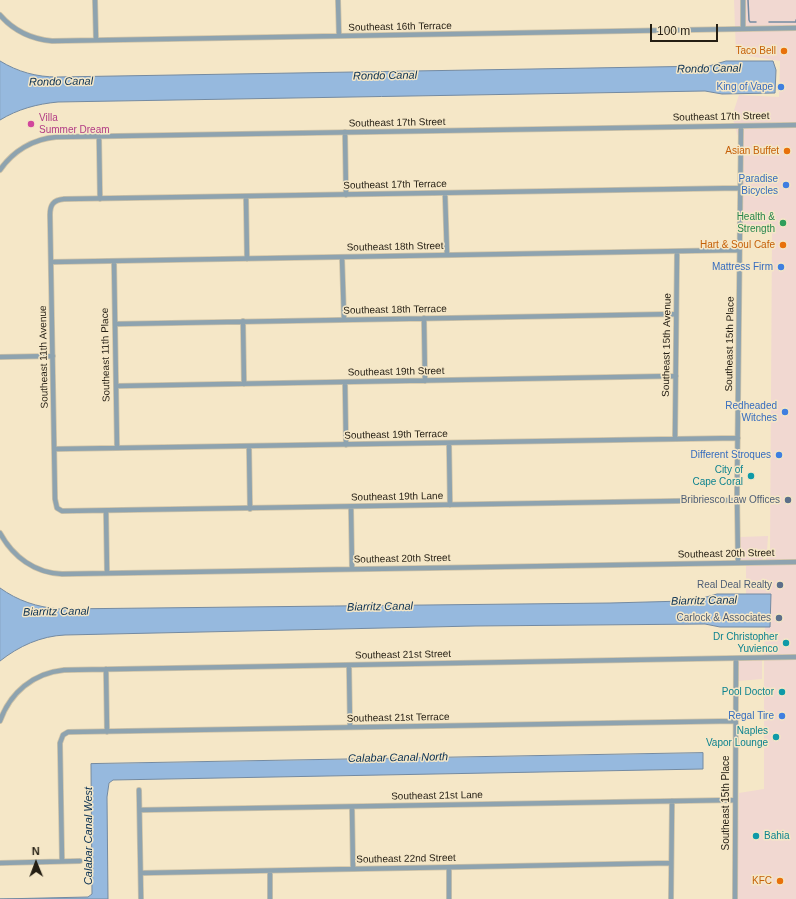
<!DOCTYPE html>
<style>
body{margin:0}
#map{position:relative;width:796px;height:899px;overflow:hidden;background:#f5e7c7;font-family:Arial,sans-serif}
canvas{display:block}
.north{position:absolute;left:16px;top:843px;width:40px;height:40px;-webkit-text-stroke:3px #f5e7c7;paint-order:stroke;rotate:359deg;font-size:11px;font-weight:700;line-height:16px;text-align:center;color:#241e13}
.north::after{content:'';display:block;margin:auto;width:14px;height:18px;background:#241e13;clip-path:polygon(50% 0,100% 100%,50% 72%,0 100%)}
.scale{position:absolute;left:650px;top:24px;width:68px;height:18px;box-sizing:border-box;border:2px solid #241e13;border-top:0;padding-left:5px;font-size:12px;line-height:14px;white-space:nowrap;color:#241e13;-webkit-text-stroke:3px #f5e7c7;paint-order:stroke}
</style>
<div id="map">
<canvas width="796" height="899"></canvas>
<div class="north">N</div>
<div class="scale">100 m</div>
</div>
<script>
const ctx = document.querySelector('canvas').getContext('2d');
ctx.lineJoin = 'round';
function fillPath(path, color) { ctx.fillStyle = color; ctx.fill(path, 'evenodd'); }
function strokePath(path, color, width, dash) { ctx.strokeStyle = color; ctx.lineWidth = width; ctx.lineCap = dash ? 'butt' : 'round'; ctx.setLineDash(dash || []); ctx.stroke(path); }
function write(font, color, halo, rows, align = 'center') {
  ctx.font = font + ' Arial,sans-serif'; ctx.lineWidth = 3; ctx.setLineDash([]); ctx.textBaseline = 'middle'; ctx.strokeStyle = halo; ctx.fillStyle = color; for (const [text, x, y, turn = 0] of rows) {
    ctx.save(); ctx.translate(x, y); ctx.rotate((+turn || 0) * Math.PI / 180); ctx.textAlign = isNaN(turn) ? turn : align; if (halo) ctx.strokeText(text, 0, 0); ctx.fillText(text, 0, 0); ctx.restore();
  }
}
const commercial = new Path2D(`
 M734,0h62v899h-60l3,-106 25,-4v-135l2,-52 -20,-3v-37h18l6,-10 2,-319h-32l1,-86 -9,-31 7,-21 40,2 1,-36 -44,-7z
 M768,536l-1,15 -5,9h-22v-23z
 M762,655v24l-24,2 -1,-25z`);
const water = new Path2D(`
 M0,61c18,11 37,16 57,16l652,-11 17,-5h47l3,9 -1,23 -53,1 -17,-3 -647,11c-21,2 -40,7 -58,18z
 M0,588c18,13 37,19 59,21l551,-6 74,-2 15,-2 18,-5h54l-1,33h-50l-15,-3 -230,2 -410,9c-24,1 -46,11 -65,26z
 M703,753v16l-590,11 -4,3 -2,14 1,102h-108l88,-2 4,-3 -1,-130z`);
const stream = new Path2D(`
 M748,0l1,20 1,2h6
 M769,22h27v-2`);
const minor = new Path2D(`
 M95,0l1,40
 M338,0l1,36
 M743,0v29
 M0,15c13,15 31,24 52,26l744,-13
 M345,132l1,63
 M99,137l1,62
 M0,170c13,-19 33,-31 56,-33l740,-12
 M445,193l2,62
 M246,197l1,62
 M342,257l2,62
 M114,261l3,187
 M51,262l688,-12
 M424,318l1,63
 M243,321l1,63
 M115,324l561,-10
 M0,357l53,-1
 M345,382l1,63
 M116,386l560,-10
 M675,439l2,-187
 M449,443l1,62
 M249,446l1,63
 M55,449l683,-11
 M737,500l-675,11 -5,-3 -2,-9 -5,-284c0,-10 3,-15 14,-16l676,-11
 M351,507l1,62
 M106,511l1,62
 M0,533c13,24 35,40 62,41l734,-12
 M738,562l-1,-68 4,-368
 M349,665l1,62
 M106,669l1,63
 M0,721c10,-28 33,-48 64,-51l732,-13
 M139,790l2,109
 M352,807l1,62
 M140,810l594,-10
 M62,861l-2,-118 3,-8 5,-3 667,-11
 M0,863l80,-2
 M449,868v31
 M270,871v28
 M141,873l530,-10
 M671,899l1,-98
 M735,899l1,-240`);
const markers = [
 [784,51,4,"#e8710a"],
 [781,87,4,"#3f7fe0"],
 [31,124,4,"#d1479c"],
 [787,151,4,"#e8710a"],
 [786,185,4,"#3f7fe0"],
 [783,223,4,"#2e9e5b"],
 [783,245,4,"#e8710a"],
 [781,267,4,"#3f7fe0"],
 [785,412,4,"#3f7fe0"],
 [779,455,4,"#3f7fe0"],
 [751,476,4,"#0f9aa8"],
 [788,500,4,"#5c6f8a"],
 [780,585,4,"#5c6f8a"],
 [779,618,4,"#5c6f8a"],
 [786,643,4,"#0f9aa8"],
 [782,692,4,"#0f9aa8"],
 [782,716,4,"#3f7fe0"],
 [776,737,4,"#0f9aa8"],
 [756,836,4,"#0f9aa8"],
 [780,881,4,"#e8710a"]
];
const streetNames = [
 ["Southeast 16th Terrace",400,27,-1],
 ["Southeast 17th Street",721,117,-1],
 ["Southeast 17th Street",397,123,-1],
 ["Southeast 17th Terrace",395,185,-1],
 ["Southeast 18th Street",395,247,-1],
 ["Southeast 18th Terrace",395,310,-1],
 ["Southeast 15th Place",730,344,-89],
 ["Southeast 15th Avenue",667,345,-89],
 ["Southeast 11th Place",106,355,-91],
 ["Southeast 11th Avenue",44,357,-91],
 ["Southeast 19th Street",396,372,-1],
 ["Southeast 19th Terrace",396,435,-1],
 ["Southeast 19th Lane",397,497,-1],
 ["Southeast 20th Street",726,554,-1],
 ["Southeast 20th Street",402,559,-1],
 ["Southeast 21st Street",403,655,-1],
 ["Southeast 21st Terrace",398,718,-1],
 ["Southeast 21st Lane",437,796,-1],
 ["Southeast 15th Place",726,803,-90],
 ["Southeast 22nd Street",406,859,-1]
];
const foodNames = [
 ["Taco Bell",776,51],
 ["Asian Buffet",779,151],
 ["Hart & Soul Cafe",775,245],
 ["KFC",772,881]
];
const shopNames = [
 ["King of Vape",773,87],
 ["Paradise",778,179],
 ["Bicycles",778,191],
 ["Mattress Firm",773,267],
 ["Redheaded",777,406],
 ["Witches",777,418],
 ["Different Stroques",771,455],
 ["Regal Tire",774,716]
];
const hotelNames = [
 ["Villa",39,118],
 ["Summer Dream",39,130]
];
const leisureNames = [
 ["Health &",775,217],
 ["Strength",775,229]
];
const cultureNames = [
 ["City of",743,470],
 ["Cape Coral",743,482],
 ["Dr Christopher",778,637],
 ["Yuvienco",778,649],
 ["Pool Doctor",774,692],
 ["Naples",768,731],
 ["Vapor Lounge",768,743],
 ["Bahia",764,836,"left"]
];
const serviceNames = [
 ["Bribriesco Law Offices",780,500],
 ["Real Deal Realty",772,585],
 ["Carlock & Associates",771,618]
];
const waterNames = [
 ["Rondo Canal",709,69,-1],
 ["Rondo Canal",385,76,-1],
 ["Rondo Canal",61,82,-1],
 ["Biarritz Canal",704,601,-1],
 ["Biarritz Canal",380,607,-1],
 ["Biarritz Canal",56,612,-1],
 ["Calabar Canal North",398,758,-1],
 ["Calabar Canal West",89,836,-90]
];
fillPath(commercial, '#f1d8d1');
fillPath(water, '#96b9de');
strokePath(water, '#748aa1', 1);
strokePath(stream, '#748aa1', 1.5);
strokePath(minor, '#cfc3a7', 6);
strokePath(minor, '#8ea3af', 4.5);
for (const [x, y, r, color] of markers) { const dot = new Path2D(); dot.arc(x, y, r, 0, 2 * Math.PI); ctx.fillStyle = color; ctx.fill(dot); strokePath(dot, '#f5e7c7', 1.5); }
write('10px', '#241e13', '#f5e7c7', streetNames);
write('10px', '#c56008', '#f5e7c7', foodNames, 'right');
write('10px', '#366cbe', '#f5e7c7', shopNames, 'right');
write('10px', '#b23c85', '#f5e7c7', hotelNames, 'left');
write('10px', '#27864d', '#f5e7c7', leisureNames, 'right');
write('10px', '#0d838f', '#f5e7c7', cultureNames, 'right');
write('10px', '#4e5e75', '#f5e7c7', serviceNames, 'right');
write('italic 11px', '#072e51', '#f5e7c7', waterNames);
</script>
